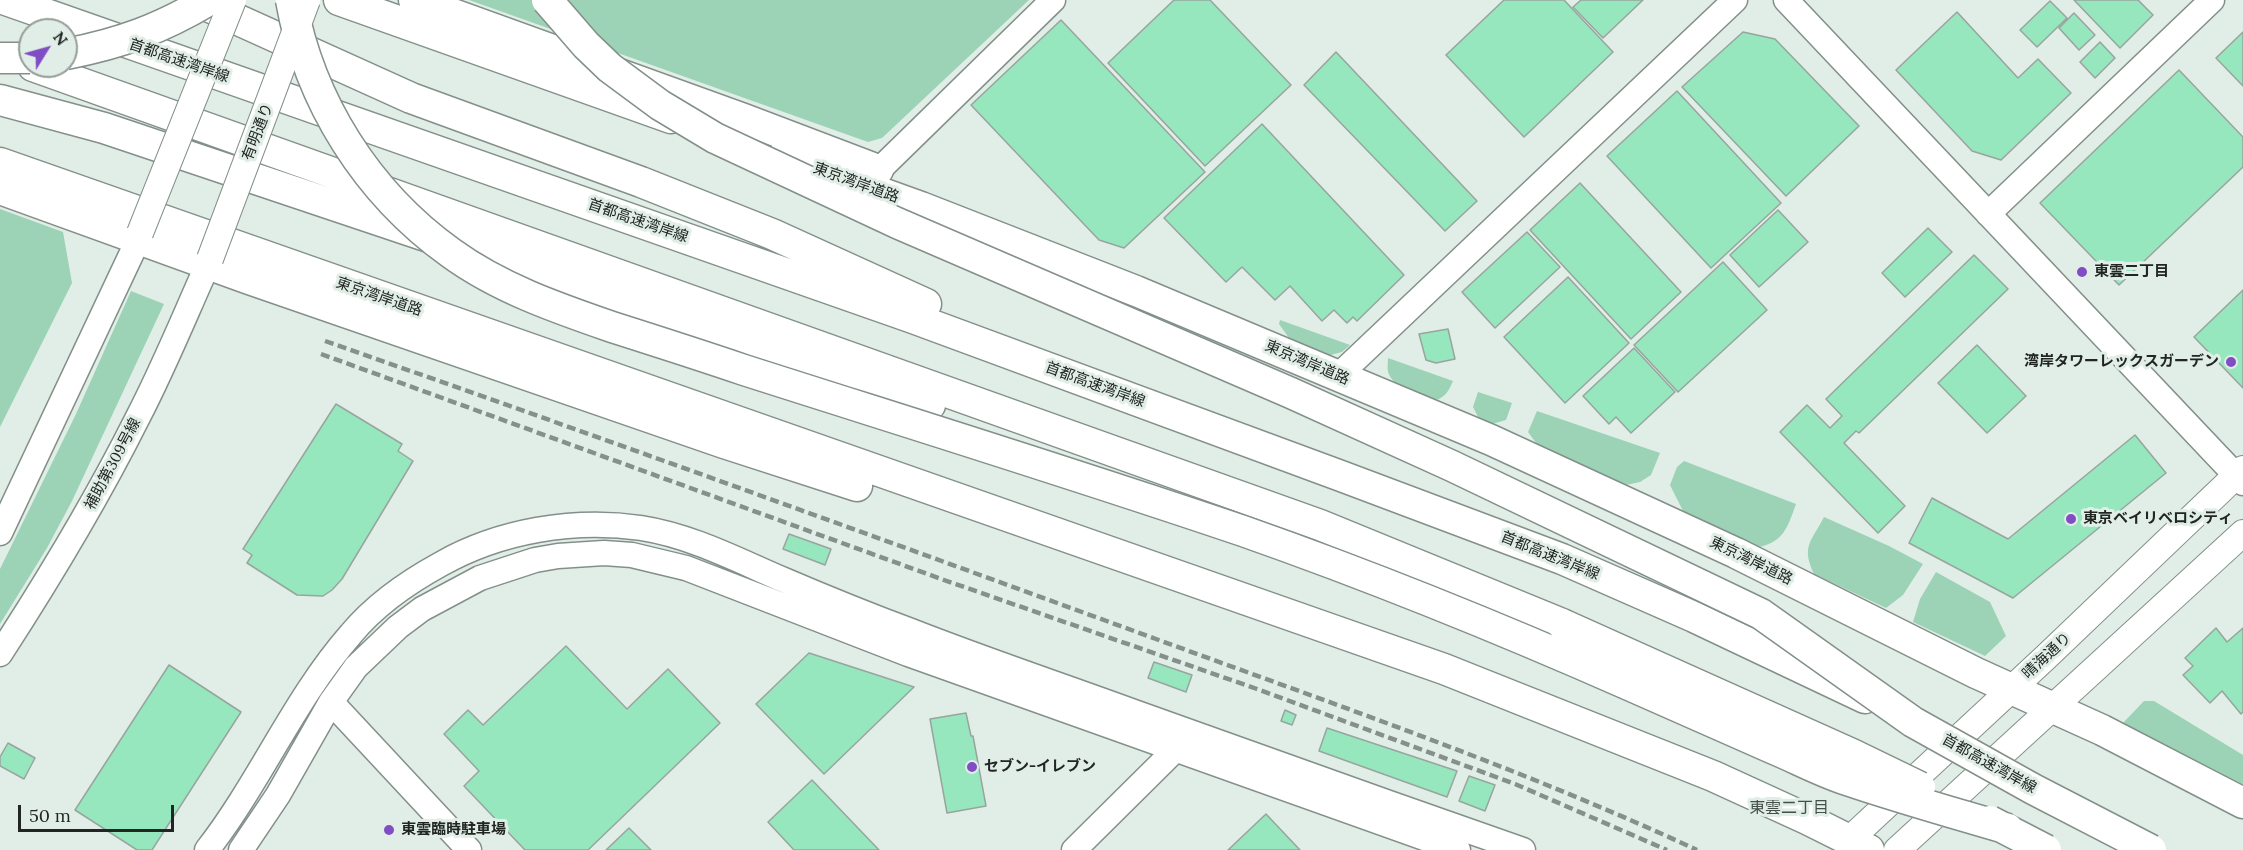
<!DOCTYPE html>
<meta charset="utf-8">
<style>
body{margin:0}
#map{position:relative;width:2243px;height:850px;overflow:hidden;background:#e1eee7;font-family:Lora,serif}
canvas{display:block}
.north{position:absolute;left:18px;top:18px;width:60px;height:60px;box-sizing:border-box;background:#e1eee7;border:2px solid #949e99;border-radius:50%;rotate:53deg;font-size:16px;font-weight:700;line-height:24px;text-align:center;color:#212623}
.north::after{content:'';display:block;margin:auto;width:21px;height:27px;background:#814dc5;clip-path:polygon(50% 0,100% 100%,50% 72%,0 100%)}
.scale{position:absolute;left:18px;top:805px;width:156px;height:27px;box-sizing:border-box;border:3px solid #212623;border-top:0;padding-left:8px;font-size:18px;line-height:21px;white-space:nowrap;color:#212623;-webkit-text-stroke:4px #e1eee7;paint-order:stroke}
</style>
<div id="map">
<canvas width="2243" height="850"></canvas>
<div class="north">N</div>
<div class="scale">50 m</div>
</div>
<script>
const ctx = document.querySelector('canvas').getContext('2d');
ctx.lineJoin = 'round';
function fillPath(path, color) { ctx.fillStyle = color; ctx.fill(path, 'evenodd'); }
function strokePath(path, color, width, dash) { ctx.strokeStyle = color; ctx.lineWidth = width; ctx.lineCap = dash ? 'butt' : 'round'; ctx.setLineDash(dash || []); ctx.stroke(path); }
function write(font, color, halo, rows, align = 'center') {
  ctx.font = font + ' Lora,"Noto Sans JP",serif'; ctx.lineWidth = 6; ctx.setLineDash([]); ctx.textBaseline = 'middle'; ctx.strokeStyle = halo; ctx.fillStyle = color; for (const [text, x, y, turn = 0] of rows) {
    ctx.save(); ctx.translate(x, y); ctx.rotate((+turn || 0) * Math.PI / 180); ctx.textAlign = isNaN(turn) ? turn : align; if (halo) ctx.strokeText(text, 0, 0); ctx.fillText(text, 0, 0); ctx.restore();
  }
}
const green = new Path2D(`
 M469,0h560l-147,138 -14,4z
 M0,209l63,23 9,51 -72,144z
 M131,291l33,13 -92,197 -25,47 -47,76v-55l76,-155z
 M1280,320l70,25 -8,7 -19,5 -29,-12 -15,-21z
 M1388,358l65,23c-3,7 -6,14 -14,18 -15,5 -46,-11 -51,-27 -1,-4 0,-10 0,-14z
 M1478,392l34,11 -6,17 -21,6 -3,-1 -9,-18z
 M1537,411l123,42 -9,22 -11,7 -19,4 -79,-35 -14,-19z
 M1684,461l112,43c-8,22 -12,38 -37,43l-74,-32 -15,-30 7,-18z
 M1824,517l65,29 34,18 -20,31 -17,13 -72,-34c-13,-28 -3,-32 10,-57z
 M1936,572l54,30 16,34 -21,20 -72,-34 7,-23z
 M2144,701h10l89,54v28l-2,4 -111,-58 -7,-6z`);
const building = new Path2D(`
 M1174,0h36l81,85 -86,81 -97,-103z
 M1504,0h60l49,52 -89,85 -78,-82z
 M1581,0h62l-40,38 -30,-31z
 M2074,0h64l15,15 -33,33z
 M2050,1l17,17 -30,29 -17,-17z
 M1957,12l61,66 20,-19 33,34 -70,67 -29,-9 -76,-81z
 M2074,13l21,22 -16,15 -20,-22z
 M1061,20l144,152 -81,76 -25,-8 -128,-135z
 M1743,32l32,7 84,87 -73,70 -104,-109z
 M2243,32v54l-27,-28z
 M2100,42l15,16 -20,20 -15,-16z
 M1336,52l141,149 -32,30 -141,-146z
 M2179,70l64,67v30l-124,118 -79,-82z
 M1677,91l104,112 -70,65 -104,-112z
 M1262,124l142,151 -47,46 -4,-4 -6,6 -13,-13 -12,11 -32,-35 -15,14 -33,-33 -16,15 -62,-64z
 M1580,183l101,109 -50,47 -101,-109z
 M1778,210l30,32 -49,45 -29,-32z
 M1928,228l24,24 -47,45 -23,-24z
 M1527,232l33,35 -65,61 -33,-36z
 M1974,255l34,34 -149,144 -3,-2 -12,12 61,63 -27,27 -98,-101 27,-27 23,23 12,-12 -16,-17z
 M1723,262l44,48 -89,82 -44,-47z
 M1568,277l61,66 -64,60 -61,-66z
 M2243,290v98l-49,-51z
 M1448,329l7,30 -19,4 -10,-3 -7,-26z
 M1977,345l49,51 -39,37 -49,-50z
 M1634,348l41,44 -44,41 -15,-16 -7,7 -26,-28z
 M336,404l66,40 -4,7 15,10 -71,118 -10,11 -9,6 -26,-1 -50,-32 5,-8 -9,-6z
 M2135,435l31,38 -153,125 -104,-55 23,-45 76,41z
 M789,534l42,15 -6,16 -42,-16z
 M2216,628l11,14 16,-14v84l-2,2 -19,-23 -12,12 -27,-28 10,-9 -8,-8z
 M566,646l61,63 41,-40 52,54 -132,127h-63l-61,-64 15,-15 -35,-37 24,-24 15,15z
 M809,653l105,34 -90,87 -68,-70z
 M1154,662l38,13 -6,17 -38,-14z
 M169,665l72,47 -89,138h-15l-62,-40z
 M1285,710l11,5 -4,10 -11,-4z
 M966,713l5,23h2l13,70 -39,7 -17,-94z
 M1327,728l130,43 -10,26 -128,-46z
 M8,743l27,15 -11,21 -24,-13v-9z
 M1469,776l26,9 -10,26 -26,-10z
 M812,780l67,70h-85l-26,-28z
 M1266,814l34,36h-72z
 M629,828l22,22h-45z`);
const secondary = new Path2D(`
 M1786,0l457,483
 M879,170l174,-170
 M1988,214l224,-214
 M1338,376l397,-376
 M0,533l138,-293
 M0,654c50,-77 97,-155 138,-237 26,-50 47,-102 70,-153
 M331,702l138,148
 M207,850c53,-68 87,-151 144,-216 24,-29 57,-52 90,-70 58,-33 133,-46 200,-36 51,8 96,32 143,52 42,18 84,35 127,51 74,29 149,54 223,81 129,46 259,93 389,138
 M241,850l37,-55 53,-93 25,-35 42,-40 24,-18 58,-31 55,-18 23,-4 46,-3 28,2 54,13 222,86 550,196
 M1074,850l101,-100`);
const primary = new Path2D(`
 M1849,840l197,-183 197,-188
 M1897,850l346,-317`);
const highway = new Path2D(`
 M6,0l907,318 428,158 221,83 132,58 171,81
 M339,0l332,118
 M414,0l330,119 134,51
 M203,4l208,94 230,84 131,52 154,70
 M33,66l1287,459 242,99
 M0,100l104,28 826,277
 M782,157l139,50 215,84 355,149 245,113 240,120 126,57 141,73
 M0,163l1444,506 269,107 94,43 62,31
 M0,189l249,90 475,164 133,43`);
const rail = new Path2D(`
 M325,341c278,97 554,197 831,298 180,66 367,130 541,211
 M321,354l623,226 313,109 258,95 152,66`);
const primaryBridge = new Path2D(`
 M140,233l93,-233
 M210,259l97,-259`);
const highwayBridge = new Path2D(`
 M291,0c18,101 76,193 160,253 48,35 106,55 161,74 44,14 88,28 132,43 166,53 334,105 499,161 131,46 259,98 386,154 48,21 97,43 145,64 24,10 48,23 73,31 53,18 107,33 161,49
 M547,0l39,45 24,23 50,37 55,33 182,85 394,170 161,73 309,148 152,108 120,67 118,61
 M66,54c56,-11 94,-25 143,-54
 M0,58h30
 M1562,624l292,131 66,32
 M1990,821l56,29`);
const markers = [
 [2082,272,6,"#814dc5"],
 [2231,362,6,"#814dc5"],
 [2071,519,6,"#814dc5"],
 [972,767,6,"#814dc5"],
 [389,830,6,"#814dc5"]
];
const streetNames = [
 ["首都高速湾岸線",179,61,19],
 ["有明通り",258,132,-69],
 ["東京湾岸道路",856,183,20],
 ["首都高速湾岸線",638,221,19],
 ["東京湾岸道路",379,297,19],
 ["東京湾岸道路",1307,363,23],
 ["首都高速湾岸線",1095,385,20],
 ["補助第309号線",113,464,-62],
 ["首都高速湾岸線",1550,556,22],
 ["東京湾岸道路",1751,561,26],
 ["晴海通り",2047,656,-43],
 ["首都高速湾岸線",1989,764,29]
];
const poiNames = [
 ["東雲二丁目",2094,272],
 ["湾岸タワーレックスガーデン",2219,362,"right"],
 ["東京ベイリベロシティ",2083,519],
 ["セブン-イレブン",984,767],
 ["東雲臨時駐車場",401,830]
];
const neighbourhoodNames = [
 ["東雲二丁目",1789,808]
];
fillPath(green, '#9cd2b6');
fillPath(building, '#96e6be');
strokePath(building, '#98a59e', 1.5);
strokePath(secondary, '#839089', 27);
strokePath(primary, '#839089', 28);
strokePath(highway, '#839089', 33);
strokePath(secondary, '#fff', 24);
strokePath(primary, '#fff', 26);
strokePath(highway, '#fff', 30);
strokePath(rail, '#86908b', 4.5, [9, 4.5]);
strokePath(primaryBridge, '#839089', 28, []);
strokePath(highwayBridge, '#839089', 33, []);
strokePath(primaryBridge, '#fff', 26);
strokePath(highwayBridge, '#fff', 30);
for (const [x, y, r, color] of markers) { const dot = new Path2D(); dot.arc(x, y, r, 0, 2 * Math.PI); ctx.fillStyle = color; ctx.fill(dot); strokePath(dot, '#e1eee7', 2); }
write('15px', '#212623', '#e1eee7', streetNames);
write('bold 15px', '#212623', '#e1eee7', poiNames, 'left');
write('16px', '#434f48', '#e1eee7', neighbourhoodNames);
</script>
